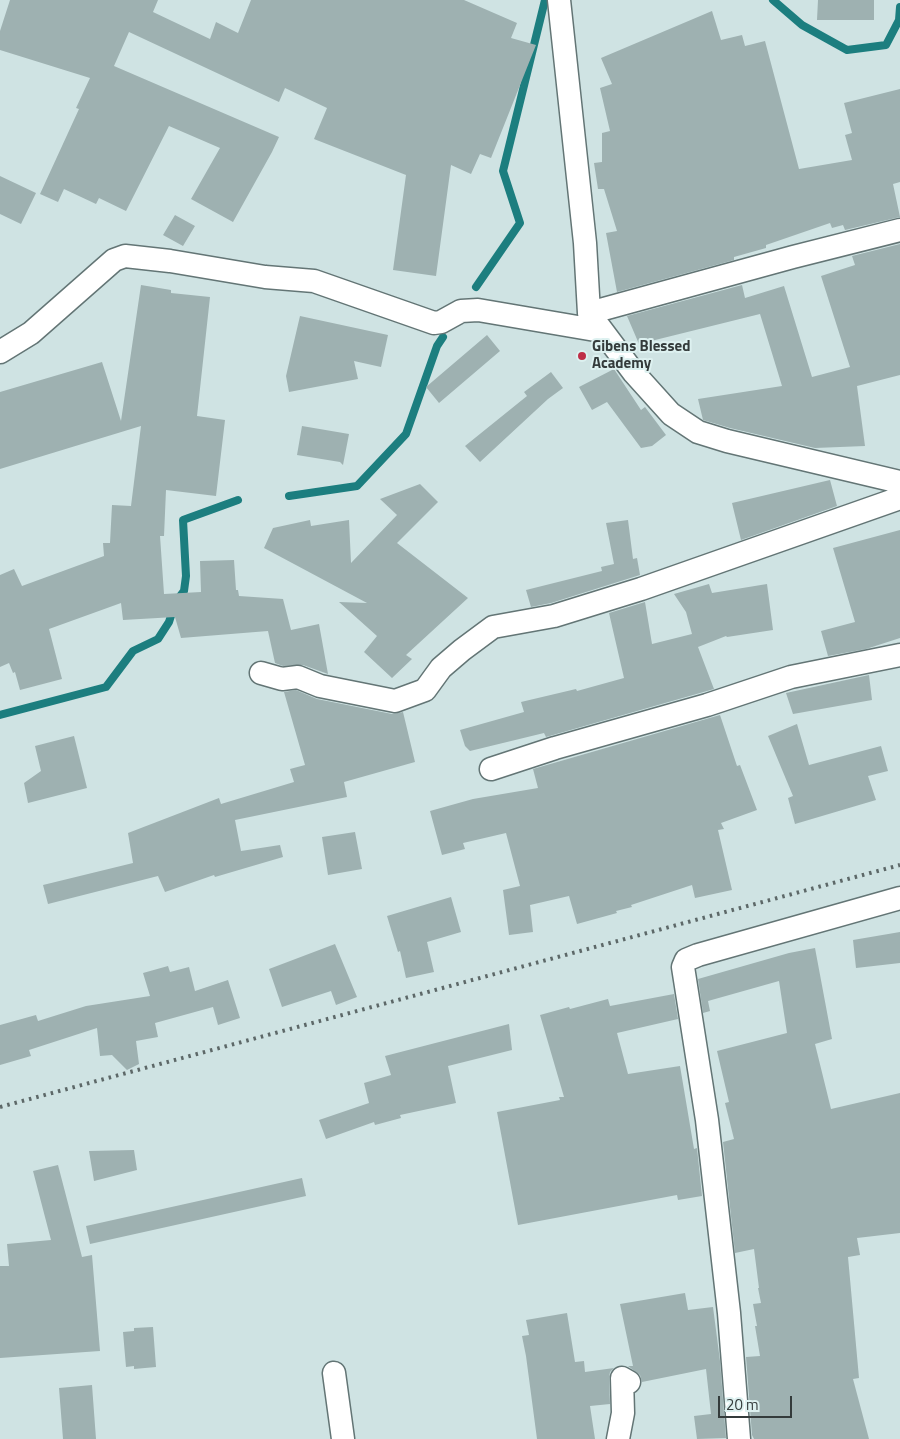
<!DOCTYPE html>
<style>
body{margin:0}
#map{position:relative;width:900px;height:1439px;overflow:hidden;background:#cfe3e3;font-family:"Titillium Web",sans-serif}
canvas{display:block}
.scale{position:absolute;left:718px;top:1396px;width:74px;height:22px;box-sizing:border-box;border:2px solid #343b3b;border-top:0;padding-left:6px;font-size:15px;line-height:18px;white-space:nowrap;color:#343b3b;-webkit-text-stroke:4px #ddf1f0;paint-order:stroke}
</style>
<div id="map">
<canvas width="900" height="1439"></canvas>
<div class="scale">20 m</div>
</div>
<script>
const ctx = document.querySelector('canvas').getContext('2d');
ctx.lineJoin = 'round';
function strokePath(path, color, width, dash) { ctx.strokeStyle = color; ctx.lineWidth = width; ctx.lineCap = dash ? 'butt' : 'round'; ctx.setLineDash(dash || []); ctx.stroke(path); }
function fillPath(path, color) { ctx.fillStyle = color; ctx.fill(path, 'evenodd'); }
function write(font, color, halo, rows, align = 'center') {
  ctx.font = font + ' "Titillium Web",sans-serif'; ctx.lineWidth = 4; ctx.setLineDash([]); ctx.textBaseline = 'middle'; ctx.strokeStyle = halo; ctx.fillStyle = color; for (const [text, x, y, turn = 0] of rows) {
    ctx.save(); ctx.translate(x, y); ctx.rotate((+turn || 0) * Math.PI / 180); ctx.textAlign = isNaN(turn) ? turn : align; if (halo) ctx.strokeText(text, 0, 0); ctx.fillText(text, 0, 0); ctx.restore();
  }
}
const stream = new Path2D(`
 M773,0l29,25 45,25 39,-5 13,-25 1,-13
 M476,287l44,-64 -17,-52 42,-171
 M289,496l68,-10 49,-52 31,-88 6,-9
 M0,715l106,-28 27,-36 25,-12 11,-17 6,-19 9,-12 2,-15 -3,-56 55,-20`);
const building = new Path2D(`
 M10,0h148l-5,12 57,27 6,-17 22,11 13,-33h213l53,23 -6,15 25,7 -45,113 -11,-4 -9,20 -20,-9 -15,111 -43,-6 13,-95 -92,-36 13,-31 -42,-20 -6,14 -150,-70 -15,34 165,71 -7,15 -39,70 -42,-23 29,-51 -51,-22 -43,85 -27,-13 -3,6 -32,-15 -6,13 -18,-8 39,-85 -3,-1 14,-30 -90,-28v-19z
 M818,0h56v20h-57z
 M712,11l9,29 21,-5 3,11 20,-5 34,128 53,-9 -7,-25 7,-2 -8,-30 56,-14v93l-7,2 7,33 -55,13 -2,-5 -11,3 -2,-5 -64,22v3l-32,9v3l-117,32 -11,-59 11,-2 -13,-42h-6l-4,-26 8,-1v-29l8,-2 -10,-43 12,-4 -11,-26z
 M0,176l36,17 -15,31 -21,-10z
 M175,215l20,11 -12,20 -20,-11z
 M900,244v131l-43,11 8,60 -50,2 -85,-20 -27,-8 -5,-21 84,-13 -22,-72 -121,30 -12,-28 115,-31 3,13 39,-12 28,91 38,-10 -29,-91 34,-11 -3,-9z
 M141,285l30,5v3l39,4 -13,119 28,4 -9,76 -50,-6 -2,46h-4l4,58 37,-2 -1,-31 34,-1 2,30h2l1,6 44,3 8,31 28,-6 9,50 -25,-9 -20,1 -8,-3 -7,-32 -87,7 -6,-21 -52,3 -2,-17 -72,26 13,50 -42,11 -5,-18 -2,1 -4,-10 -9,4v-92l14,-6 8,17 82,-30 -1,-13h7l2,-38 19,1 10,-80 -141,43v-77l102,-30 19,59z
 M300,316l88,19 -7,32 -27,-6 4,18 -69,13 -3,-16z
 M487,335l13,16 -61,52 -13,-16z
 M614,369l27,41 4,-3 21,28 -14,11 -11,2 -34,-46 -15,8 -13,-23z
 M551,372l12,16 -15,11 -68,63 -15,-16 62,-50 -3,-4z
 M302,426l47,8 -6,31 -3,-3 -43,-7z
 M830,480l7,26 -96,34 -9,-37z
 M420,484l18,18 -41,41 71,55 -62,57 6,4 -20,19 -28,-26 13,-16 -38,-34 28,1 -103,-55 9,-20 37,-8 1,6 38,-6 2,43 46,-48 -17,-16z
 M628,520l5,39 4,-1 3,17 -89,28 -20,4 -5,-17 76,-19 -1,-4 13,-3 -8,-41z
 M900,530v108l-34,11 -38,7 -7,-25 34,-9 -22,-74z
 M709,584l3,9 55,-9 6,46 -46,7 -1,-1 -28,11 16,42 -168,48 -2,-4 -74,18 -5,-5 -5,-16 64,-18 -3,-10 55,-13 1,2 47,-13 -15,-65 36,-11 7,42 40,-10 -6,-22 -12,-18z
 M869,675l3,25 -79,14 -7,-21z
 M296,690l21,9 75,15 11,-2 12,50 -71,20 3,15 -112,23 6,31 39,-6 3,12 -68,20 -1,-2 -49,17 -7,-16 -110,28 -5,-19 90,-22 -5,-30 91,-35 2,6 73,-22 -4,-13 15,-4 -21,-73z
 M720,715l17,51 3,-1 17,45 -36,13 3,6 -6,1 14,60 -37,8 -3,-13 -61,20 1,2 -16,4 1,2 -40,11 -8,-28 -39,9 3,27 -24,3 -6,-45 17,-4 -14,-53 -43,10 2,6 -23,6 -12,-44 43,-12 65,-11 -5,-19z
 M797,724l12,41 72,-19 7,25 -20,5 8,24 -81,24 -7,-26 5,-2 -25,-60z
 M74,736l13,52 -59,15 -4,-20 17,-12 -6,-25z
 M355,832l7,37 -34,6 -6,-38z
 M451,897l10,35 -34,10 7,30 -28,6 -6,-27 -2,1 -11,-36z
 M900,932v31l-44,5 -3,-28z
 M335,944l22,53 -21,8 -5,-14 -49,16 -13,-38z
 M815,948l17,91 -17,5 16,65 69,-16v140l-43,5 3,17 -12,2 11,121 -6,1 16,60h-115l-2,-4 -6,-78 14,-1 -5,-30h2l-4,-22 8,-1 -3,-15h1l-5,-39 -19,4 -12,-111 11,-3 -9,-36 4,-1 -12,-51 70,-18 -8,-52 -71,20 2,10 -7,2 -5,-34 91,-26z
 M168,966l2,6 19,-5 6,24 33,-11 12,38 -22,7 -5,-18 -58,16 3,14 -22,4 3,23 -12,6 -15,-15 -12,1 -3,-28 -68,22 2,6 -31,9v-40l36,-10 2,6 48,-15 64,-10 -7,-23z
 M674,994l4,25 -61,14 11,41 52,-8 14,83 3,-1 5,48 -24,4 -1,-5 -159,30 -21,-113 63,-12 -1,-3h5l-24,-82 29,-8 1,2 38,-10 2,7z
 M509,1024l3,26 -64,16 8,37 -56,12 1,3 -26,7 -1,-3 -48,17 -7,-19 50,-17 -5,-20 27,-8 -6,-19z
 M134,1150l3,20 -43,11 -5,-30z
 M58,1165l24,92 10,-2 8,96 -100,7v-92h9l-2,-22 44,-4 -18,-69z
 M302,1178l4,18 -216,48 -4,-18z
 M685,1293l3,17 25,-3 7,54 6,77 -29,1 -3,-23 17,-2 -5,-45 -64,13 -2,-7 -12,-9h5l-13,-62z
 M567,1313l8,49 9,-1 1,11 29,-4 -4,4 -1,6 1,26 -20,2 5,33h-58l-11,-83 -4,-20 7,-1 -3,-15z
 M153,1327l3,40 -22,2v-3l-8,1 -3,-35 11,-1v-3z
 M92,1385l4,54h-33l-4,-51z`);
const street = new Path2D(`
 M559,0l26,243 4,70 45,60 37,41 27,18 29,9 173,41
 M589,313l204,-56 107,-27
 M0,352l31,-19 83,-73 11,-4 45,5 95,16 49,4 120,42 7,-1 20,-11 17,-1 123,21
 M261,673l21,6 16,-2 22,9 75,15 30,-11 16,-22 21,-18 31,-23 61,-11 87,-27 259,-91
 M491,769l64,-21 152,-43 84,-28 109,-22
 M334,1373l9,66
 M618,1439l5,-26 -1,-35 7,4
 M739,1439l-10,-126 -22,-193 -24,-153 3,-7 12,-5 202,-57`);
const rail = new Path2D(`
 M0,1107l900,-242`);
const markers = [
 [582,356,5,"#be2e47"]
];
const poiNames = [
 ["Gibens Blessed",592,347],
 ["Academy",592,364]
];
strokePath(stream, '#1c7e7f', 8);
fillPath(building, '#9eb1b1');
strokePath(street, '#637575', 25);
strokePath(street, '#fff', 22);
strokePath(rail, '#5d6868', 4, [2.5, 5]);
for (const [x, y, r, color] of markers) { const dot = new Path2D(); dot.arc(x, y, r, 0, 2 * Math.PI); ctx.fillStyle = color; ctx.fill(dot); strokePath(dot, '#ddf1f0', 2); }
write('bold 15px', '#343b3b', '#ddf1f0', poiNames, 'left');
</script>
